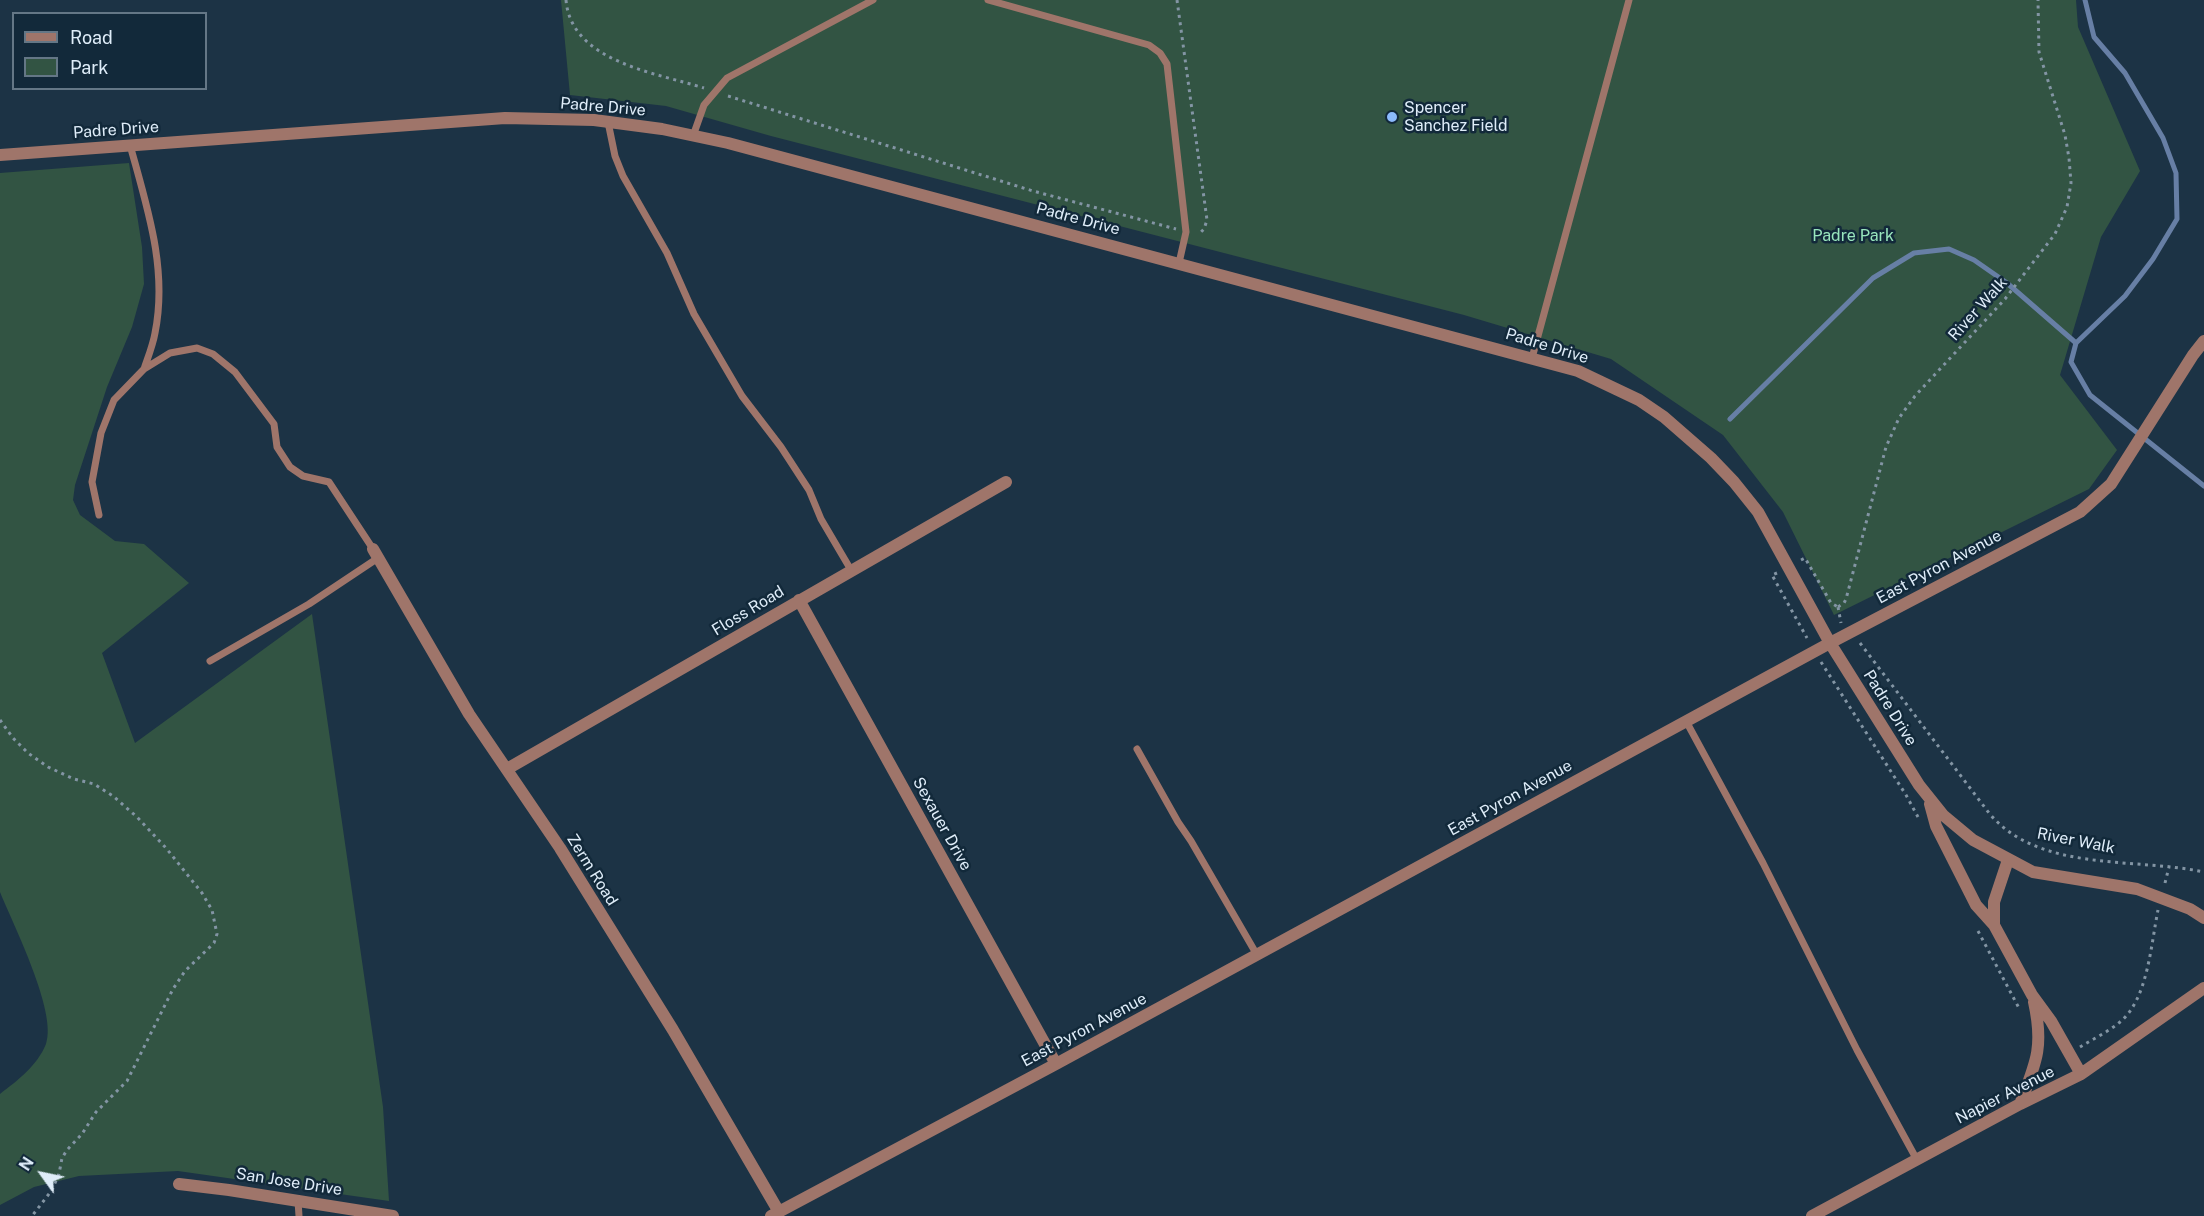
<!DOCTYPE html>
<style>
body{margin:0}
#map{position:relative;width:2204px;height:1216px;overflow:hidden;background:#1c3345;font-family:"Public Sans",sans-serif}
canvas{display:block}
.legend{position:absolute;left:12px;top:12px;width:195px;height:78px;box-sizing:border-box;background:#12293a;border:2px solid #647786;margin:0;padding:8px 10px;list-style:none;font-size:18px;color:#dfedf9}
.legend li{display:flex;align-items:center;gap:12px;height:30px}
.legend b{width:30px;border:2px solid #647786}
.north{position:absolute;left:12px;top:1144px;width:60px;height:60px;-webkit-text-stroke:4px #12293a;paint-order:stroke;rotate:303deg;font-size:16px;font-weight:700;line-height:24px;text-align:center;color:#dfedf9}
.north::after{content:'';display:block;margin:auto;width:21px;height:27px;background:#dfedf9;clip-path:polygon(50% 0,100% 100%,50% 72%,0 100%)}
</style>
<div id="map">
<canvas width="2204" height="1216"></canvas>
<ul class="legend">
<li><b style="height:8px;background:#9f756a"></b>Road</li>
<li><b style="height:16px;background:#325443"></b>Park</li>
</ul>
<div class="north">N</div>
</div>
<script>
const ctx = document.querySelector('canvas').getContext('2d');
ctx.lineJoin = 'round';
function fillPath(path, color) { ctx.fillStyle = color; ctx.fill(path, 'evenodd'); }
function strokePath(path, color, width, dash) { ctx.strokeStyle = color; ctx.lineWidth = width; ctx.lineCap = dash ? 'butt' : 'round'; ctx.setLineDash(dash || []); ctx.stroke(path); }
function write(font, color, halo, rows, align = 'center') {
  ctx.font = font + ' "Public Sans",sans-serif'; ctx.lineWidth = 5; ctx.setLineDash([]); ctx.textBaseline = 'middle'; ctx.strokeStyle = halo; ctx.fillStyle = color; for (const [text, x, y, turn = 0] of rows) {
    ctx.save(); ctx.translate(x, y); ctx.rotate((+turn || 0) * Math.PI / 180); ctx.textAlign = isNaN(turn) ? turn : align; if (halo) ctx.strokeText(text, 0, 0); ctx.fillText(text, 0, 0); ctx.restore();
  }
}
const green = new Path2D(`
 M561,0h1515l2,27 62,144 -39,66 -41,138 57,75 -28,39 -255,126 -51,-103 -60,-77 -112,-76 -147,-44 -693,-179 -105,-30 -96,-11z
 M129,163l13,84 2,37 -12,43 -25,60 -32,98 -2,15 7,15 35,26 29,3 45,39 -87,70 33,90 177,-129 71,493 6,94 -211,-30 -99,5 -45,11 -34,18v-111c18,-14 37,-28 46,-50 12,-31 -33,-120 -46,-152v-719z`);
const stream = new Path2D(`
 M2085,0l9,37 31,36 38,65 13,35 1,46 -24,40 -28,37 -49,47 -5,19 19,33 114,91
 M1730,419l143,-141 41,-25 35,-4 25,11 33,23 69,60`);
const path = new Path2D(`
 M566,0c5,62 91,73 138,88
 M1177,0l30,220 -3,9 -5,5
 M728,96l305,95 143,38
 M1801,560l4,-2 26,45 7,4
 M1777,573l-5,2 35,63
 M1838,607l6,-4 2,-4 40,-152 13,-29 16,-22 90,-97 16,-21 34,-44 12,-27 4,-24 -2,-25 -4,-23 -26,-83 -1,-52
 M1838,607l3,16
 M1860,643l129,170c50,60 145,44 215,59
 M1821,662l85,133 12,22
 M0,720l13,18 15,15 20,14 26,12 20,5 19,12 24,21 29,31 36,45 10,17 5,24 -3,9 -29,28 -12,18 -46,92 -31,31 -14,22 -15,16 -5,8 -3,16 -7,16 -20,26
 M2165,883l4,-16
 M1978,931l42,79
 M2080,1047c13,-8 28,-15 40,-25 28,-23 31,-78 38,-112`);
const service = new Path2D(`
 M988,0l161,45 11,8 7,11 19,168 -7,31
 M608,122l7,34 8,20 44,77 27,61 48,82 39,51 28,43 12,29 30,51
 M693,136l11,-31 23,-27 146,-78
 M130,145c17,62 38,124 25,188 -2,12 -7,24 -11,36
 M1532,358l97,-358
 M99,515l-7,-33 9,-49 13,-33 30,-31 26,-16 27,-5 16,6 22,18 39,52 3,23 13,20 13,9 26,6 44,67
 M210,661l99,-57 69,-46
 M1686,721l77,142 94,187 60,110
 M1137,749l41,73 13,19 66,114
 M298,1201l1,15`);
const minor = new Path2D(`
 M0,155l505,-37 89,2 68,9 66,14 850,228 61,29 25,17 47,41 23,24 24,30 72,131 89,142 24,30 30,25 60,32 104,17 53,20 14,9
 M373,549l96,165 91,134 113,182 106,182
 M799,600l257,464
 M507,769l499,-287
 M1930,804l6,22 40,79 18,20 38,70 19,26 30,53
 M1994,925v-23l14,-42
 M2020,1104c16,-41 24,-57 14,-102
 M179,1184l50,6 164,26
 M771,1216l285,-152 774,-421 250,-131 31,-28 82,-129 11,-14
 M1812,1216l208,-112 61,-30 123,-86`);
const markers = [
 [1392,117,6,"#8bbafc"]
];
const streetNames = [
 ["Padre Drive",603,107,5],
 ["Padre Drive",116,130,-4],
 ["Padre Drive",1078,219,15],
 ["River Walk",1978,309,-48],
 ["Padre Drive",1547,346,17],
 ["East Pyron Avenue",1939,567,-28],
 ["Floss Road",748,611,-31],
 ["Padre Drive",1890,708,58],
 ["East Pyron Avenue",1510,798,-29],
 ["Sexauer Drive",942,824,61],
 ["River Walk",2076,841,11],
 ["Zerm Road",592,870,58],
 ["East Pyron Avenue",1084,1030,-28],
 ["Napier Avenue",2005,1095,-27],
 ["San Jose Drive",289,1182,9]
];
const poiNames = [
 ["Spencer",1404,108],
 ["Sanchez Field",1404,126]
];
const parkNames = [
 ["Padre Park",1853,236]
];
fillPath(green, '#325443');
strokePath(stream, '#677fa5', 5);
strokePath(path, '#8395a4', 3, [3, 4.5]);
strokePath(service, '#9f756a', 7);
strokePath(minor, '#9f756a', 12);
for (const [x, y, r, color] of markers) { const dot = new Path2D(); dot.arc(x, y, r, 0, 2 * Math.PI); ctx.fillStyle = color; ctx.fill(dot); strokePath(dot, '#12293a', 2); }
write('16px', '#dfedf9', '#12293a', streetNames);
write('16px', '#dfedf9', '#12293a', poiNames, 'left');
write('16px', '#99e6bd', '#12293a', parkNames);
</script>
